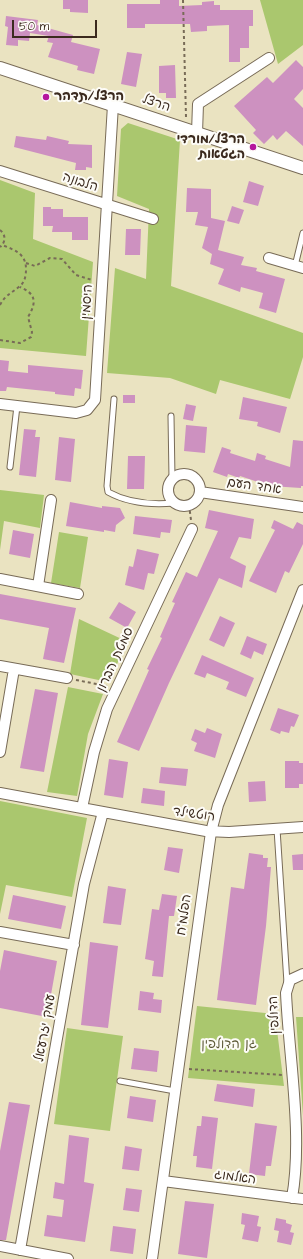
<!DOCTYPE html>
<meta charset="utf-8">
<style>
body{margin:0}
#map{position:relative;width:303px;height:1259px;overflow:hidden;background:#eae3c1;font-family:"Architects Daughter",sans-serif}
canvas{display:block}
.scale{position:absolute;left:12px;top:20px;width:85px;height:18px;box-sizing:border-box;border:2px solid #3b2a1e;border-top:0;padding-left:5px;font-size:12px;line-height:14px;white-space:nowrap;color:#3b2a1e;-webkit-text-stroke:3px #fdfcf7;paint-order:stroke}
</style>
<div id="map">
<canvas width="303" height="1259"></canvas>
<div class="scale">50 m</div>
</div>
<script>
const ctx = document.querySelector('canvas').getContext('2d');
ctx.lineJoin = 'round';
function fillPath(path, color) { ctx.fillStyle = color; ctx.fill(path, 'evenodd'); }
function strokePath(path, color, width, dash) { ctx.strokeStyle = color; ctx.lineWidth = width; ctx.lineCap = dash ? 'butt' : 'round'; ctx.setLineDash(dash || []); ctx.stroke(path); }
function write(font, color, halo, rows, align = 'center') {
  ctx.font = font + ' "Architects Daughter","Playpen Sans Hebrew",sans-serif'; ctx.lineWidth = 4; ctx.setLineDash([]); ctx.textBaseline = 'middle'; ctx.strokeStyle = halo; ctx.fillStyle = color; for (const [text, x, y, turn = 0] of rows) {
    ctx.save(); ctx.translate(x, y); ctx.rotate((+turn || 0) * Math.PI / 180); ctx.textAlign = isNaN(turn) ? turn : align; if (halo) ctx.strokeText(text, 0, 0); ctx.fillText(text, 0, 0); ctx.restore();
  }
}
const green = new Path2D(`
 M260,0h43v45l-25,19z
 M128,123l52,17 -9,146 132,47v24l-13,42 -70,-19 -4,14 -46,-16 -63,-5 8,-105 31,11 3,-70 -32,-13 4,-67z
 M0,180l35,13 -2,46 60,23 -7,94 -86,-8z
 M0,490l44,5 -4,33 -36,-7 -4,29z
 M59,532l29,5 -8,51 -29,-5z
 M79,619l49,23 -20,40 -38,-8z
 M68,687l35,7 -15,40 -11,62 -30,-4z
 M0,801l87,17 -15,79 -66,-12 -6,29z
 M197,1006l78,8 9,72 -96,-8z
 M296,1017h7v99z
 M67,1028l56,8 -13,95 -56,-7z`);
const building = new Path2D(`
 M63,0h25v13l-18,-1v-3h-7z
 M160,0h19v6l23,-1v-3l12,-1v4h6v5h33v16h-4v22h-9v14h-11v-37l-22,1v5l-16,1 -1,-8h-45v4h-18v-24h33z
 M6,16l32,4 -1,5 36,10 -2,7 29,7 -6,25 -17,-4 1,-4 -30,-9 5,-14 -6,-1 2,-6 -19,-3 -1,8 -11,-1v6l-12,-1 2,-18 -3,-1z
 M127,52l15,2 -6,33 -15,-3z
 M296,60l7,7v22l-9,10 9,9v38l-17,-15 -9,9 -4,-5 -9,9 -11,-11 3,-3 -22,-24 33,-29 6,6z
 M175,65l1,33h-10v-5h-7v-27z
 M16,136l30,4 1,-4 22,5 -1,3 24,1v23l-6,-1v3h-11l1,-7 -62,-16z
 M249,181l15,5 -6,20 -15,-4z
 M187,188l24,1v29l14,3 -7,29 26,7 -3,8 16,3 -1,3 29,8 -9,34 -17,-5 4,-15 -22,-6 -1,5 -22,-8 6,-15 -14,-5 2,-10 -10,-6 6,-21 -13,-2 3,-13h-12z
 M232,206l12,4 -5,14 -12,-3z
 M43,207h8v2h12v8h25v23h-16v-8h-20l1,-6h-10z
 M126,229h15l-1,26h-15z
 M0,360l9,1 -1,10 20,2v-8l55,5 -2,19 -6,-1 -1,8 -19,-2v-2l-48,-5 -1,4h-6z
 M123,395h12v8h-12z
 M243,397l44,10 -7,26 -23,-7 1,-4 -19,-3z
 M186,404l10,2 -3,15 -10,-2z
 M186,425l21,2 -2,26 -21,-2z
 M24,429l12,1 -1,7h5l-4,40 -17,-2z
 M59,437l16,2 -4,43 -16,-2z
 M293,440l10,1v45h-2v2l-31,-2 -30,-10 -1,2 -11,-4 -1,3 -14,-5 9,-25 9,3 -1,3 25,8 2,-8 9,3 -1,3 25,8z
 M128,456h17l-1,33h-17z
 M70,502l32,6v-2l18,2 5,10 -9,7 -1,7 -11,-2v2l-38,-6z
 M209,510l45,9 -3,20 -12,-2 -9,21 16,8 -4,22 -23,-10 -50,105 -30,68 -22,-9 32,-72 -2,-1 15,-31 -2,-1 15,-34 -3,-1 14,-30 11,5 21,-46 -13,-3z
 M135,516l37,4 -2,13 -9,-1 -1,6 -27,-4z
 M274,520l19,9 4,-7 6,3v19l-14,29 -4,-2 -9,22 -27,-12 26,-51 -4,-2z
 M13,530l21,4 -4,24 -21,-4z
 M137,549l22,5 -5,20 -6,-1 -4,17 -19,-5 4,-19 4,1z
 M0,594l76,14 -12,55 -21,-4 6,-31 -49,-9z
 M119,602l17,10 -9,16 -18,-10z
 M220,616l15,7 -11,24 -15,-7z
 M247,636l20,8 -4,11 -9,-4 -3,8 -11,-5z
 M202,655l52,23 -8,19 -20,-8 3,-7 -22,-9 -2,5 -11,-4z
 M35,689l23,4 -14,79 -24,-4z
 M278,708l21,7 -5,12 -3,-1 -2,7 -8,-2 -1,3 -10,-4z
 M207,728l15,6 -7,24 -21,-7 3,-8 -6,-3 4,-11 10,4z
 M109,759l19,3 -5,36 -19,-3z
 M285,761h14v2h4v21h-4v4h-14z
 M161,767l27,2 -2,17 -27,-3z
 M265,781l1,20 -17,1 -1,-20z
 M143,788l22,3 -1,15 -23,-3z
 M168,847l15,2 -4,24 -15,-3z
 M249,853l14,2v3h5l-1,9h4l-5,59 -10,79 -39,-5 14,-113 13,2z
 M303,854v16h-10l-1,-15z
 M108,886l18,3 -5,36 -18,-2z
 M162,894l15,2 -3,20h-5l-6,61 -11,-1 2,-15 -9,-2 7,-50 7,1z
 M13,895l53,11 -5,23 -53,-10z
 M90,942l28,4 -10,82 -27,-3z
 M4,950l53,11 -10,56 -47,-9v-37z
 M140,991l14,2 -1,6 9,1 -1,13 -23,-3z
 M134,1048l25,3 -2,21 -26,-3z
 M217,1084l38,5 -2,18 -39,-6z
 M130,1096l26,4 -3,22 -26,-4z
 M9,1102l21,3 -24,135h-6v-89z
 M202,1116l16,2 -6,51 -16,-2 1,-11h-4l4,-30h4z
 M255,1123l22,3 -6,40h-5l-1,10 -16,-2z
 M69,1135l20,3 -5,44 10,2 -9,58 -41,-6 3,-21 15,2 2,-17 -11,-2 2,-16 9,2z
 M125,1146l17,3 -3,22 -17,-2z
 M126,1188l16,2 -3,22 -16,-2z
 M185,1201l29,3 -7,54 -29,-4z
 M242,1213l17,3 -2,10 4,1 -3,15 -16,-3 3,-14 -4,-1z
 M276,1218l10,2v3l6,2 -2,7 4,1 -3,12 -14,-3 2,-11 -5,-1z
 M113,1226l23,3 -3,25 -23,-3z`);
const path = new Path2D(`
 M183,0l3,117
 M0,230c6,5 6,12 0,17
 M26,263l9,3 15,-8 12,1 14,16 16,5
 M0,305c5,-10 12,-12 20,-19 5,-4 6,-11 6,-17 0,-15 -11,-19 -24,-24
 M0,340l20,3 11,-6 1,-5 -4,-15c9,-15 8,-23 -8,-30
 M189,505l2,15
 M76,680l31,6
 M189,1069l94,6`);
const service = new Path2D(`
 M295,266l8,-33
 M114,399l-7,87 1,6c20,11 44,13 66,11
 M171,416l1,62
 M10,467l7,-61
 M277,829l10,154
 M120,1081l55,10`);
const minor = new Path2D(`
 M197,133l1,-29 71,-46
 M0,171l153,48
 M269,258l34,10
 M0,404l76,9 11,-3 8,-10 18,-295
 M168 490a16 16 0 1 1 32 0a16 16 0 1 1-32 0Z
 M200,492l103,15
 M0,579l78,15
 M38,586l13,-86
 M0,666l67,12
 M0,752l14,-83
 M0,793l206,38 23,1 74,-5
 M82,808l12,-56 13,-43 85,-180
 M0,932l74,13
 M163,1181l140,18
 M292,1198c11,-62 -3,-140 -6,-205l4,-13 13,-6
 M0,1246l68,13
 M20,1250l64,-366 19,-72
 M152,1259l59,-427 7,-27 85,-215`);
const tertiary = new Path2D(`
 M0,68l303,100`);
const markers = [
 [46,97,4,"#b5179e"],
 [253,147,4,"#b5179e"]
];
const poiNames = [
 ["הרצל/תדהר",54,97],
 ["הרצל/מורדי",245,140,"right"],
 ["הגטאות",245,155,"right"]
];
const streetNames = [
 ["הרצל",156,104,19],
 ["הלבונה",80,183,18],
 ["היסמין",88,302,-86],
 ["אחד העם",254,487,8],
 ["סמטת הברון",116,660,-65],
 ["רוטשילד",194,815,8],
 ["הפלמ\"ח",185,915,-82],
 ["הדולפין",275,1015,-93],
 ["עמק יזרעאל",46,1028,-80],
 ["האלמוג",235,1178,8]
];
const parkNames = [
 ["גן הדולפין",229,1045]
];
fillPath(green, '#aac76e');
fillPath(building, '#cd91c0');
strokePath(service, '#786b57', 7);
strokePath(minor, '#786b57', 12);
strokePath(tertiary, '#786b57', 14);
strokePath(path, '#786b57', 2, [3, 3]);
strokePath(service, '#fff', 5);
strokePath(minor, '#fff', 10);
strokePath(tertiary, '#fff', 12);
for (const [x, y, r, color] of markers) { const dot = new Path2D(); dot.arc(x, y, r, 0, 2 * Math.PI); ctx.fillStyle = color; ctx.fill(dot); strokePath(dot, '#fdfcf7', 1.5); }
write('bold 13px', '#3b2a1e', '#fdfcf7', poiNames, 'left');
write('13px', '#3b2a1e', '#fdfcf7', streetNames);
write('13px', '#5c5936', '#fdfcf7', parkNames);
</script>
